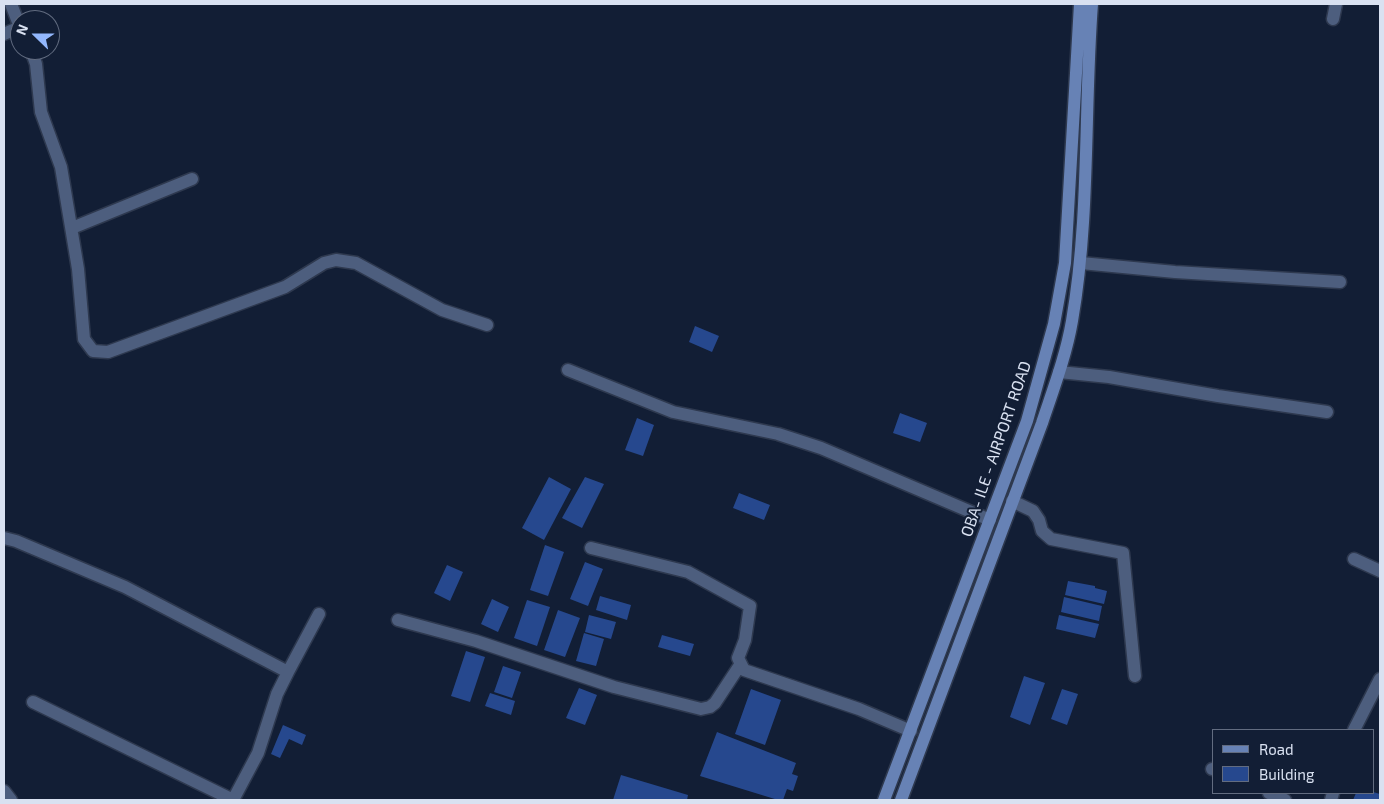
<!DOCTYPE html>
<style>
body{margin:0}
#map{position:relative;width:1384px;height:804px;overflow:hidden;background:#121e35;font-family:"Exo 2",sans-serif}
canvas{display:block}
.frame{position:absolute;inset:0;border:5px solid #d9e1f1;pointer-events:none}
.legend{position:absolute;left:1212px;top:729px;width:162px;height:65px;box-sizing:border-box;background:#121e35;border:1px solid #626c80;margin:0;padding:6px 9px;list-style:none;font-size:15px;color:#d9e1f1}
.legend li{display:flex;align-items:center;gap:10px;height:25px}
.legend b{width:25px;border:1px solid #626c80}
.north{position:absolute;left:10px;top:10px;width:50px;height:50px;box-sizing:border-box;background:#121e35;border:1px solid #626c80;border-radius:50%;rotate:292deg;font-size:14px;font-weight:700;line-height:20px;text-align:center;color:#d9e1f1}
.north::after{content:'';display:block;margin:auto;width:18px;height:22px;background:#92b7fd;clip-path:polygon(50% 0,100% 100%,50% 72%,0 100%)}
</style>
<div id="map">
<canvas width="1384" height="804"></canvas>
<div class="frame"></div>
<ul class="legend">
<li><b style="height:6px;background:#6782b5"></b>Road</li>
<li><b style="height:14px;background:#26488e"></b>Building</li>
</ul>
<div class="north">N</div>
</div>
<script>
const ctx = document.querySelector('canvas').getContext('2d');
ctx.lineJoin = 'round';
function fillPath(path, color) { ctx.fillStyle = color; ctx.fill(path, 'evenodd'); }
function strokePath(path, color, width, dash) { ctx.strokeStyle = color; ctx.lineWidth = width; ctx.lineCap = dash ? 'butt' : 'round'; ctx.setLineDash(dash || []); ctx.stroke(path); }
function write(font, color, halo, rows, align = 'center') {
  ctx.font = font + ' "Exo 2",sans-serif'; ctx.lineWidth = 4; ctx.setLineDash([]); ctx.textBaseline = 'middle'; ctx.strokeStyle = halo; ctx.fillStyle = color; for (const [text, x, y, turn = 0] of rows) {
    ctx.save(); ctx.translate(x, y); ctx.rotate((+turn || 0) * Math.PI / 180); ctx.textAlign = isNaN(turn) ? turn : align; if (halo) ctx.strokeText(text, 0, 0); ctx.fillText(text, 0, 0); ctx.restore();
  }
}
const building = new Path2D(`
 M695,326l24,10 -7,16 -23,-10z
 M900,413l27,10 -7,19 -27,-9z
 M637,418l17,7 -11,31 -18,-6z
 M549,477l22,12 -27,51 -22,-12z
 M585,477l19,7 -22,44 -20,-10z
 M739,493l31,12 -6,15 -31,-12z
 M545,545l19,7 -16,44 -18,-6z
 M585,562l18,7 -15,37 -18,-7z
 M447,565l16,7 -13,29 -16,-8z
 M1068,581l27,5v2l12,3 -3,13 -39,-9z
 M600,596l31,9 -4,15 -31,-10z
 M1064,597l38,9 -3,15 -38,-9z
 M492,599l17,8 -11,25 -17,-8z
 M527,600l23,7 -13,39 -23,-8z
 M558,610l22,8 -15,39 -21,-7z
 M589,615l27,7 -5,17 -26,-7z
 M1059,615l40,9 -4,14 -39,-9z
 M584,633l20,6 -8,27 -20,-5z
 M662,635l32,9 -4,12 -32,-9z
 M466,651l19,6 -15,45 -19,-6z
 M503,666l18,6 -9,26 -18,-6z
 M1024,676l21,7 -15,42 -20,-8z
 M579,688l18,7 -12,30 -19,-7z
 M751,689l30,11 -16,45 -30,-11z
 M1062,689l16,5 -11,31 -16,-6z
 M490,693l25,8 -4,14 -26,-9z
 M283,725l23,10 -4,10 -13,-6 -9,19 -9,-4z
 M717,732l79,31 -4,11 6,2 -5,15 -6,-2 -4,11h-5l-78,-24z
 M621,775l67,20 -1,5h-74z
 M1373,792l7,2v6h-27l3,-7z`);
const minor = new Path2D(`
 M11,4l9,23
 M1333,19l3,-15
 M4,34l16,-7
 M31,50l5,14 5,48 20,55 17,102 6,70 9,12 15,1 177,-65 39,-24 12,-3 20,3 86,47 45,15
 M72,228l120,-49
 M1081,263l94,9 165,10
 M568,370l105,42 105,22 43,14 169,72
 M1059,372l50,5 109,19 109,16
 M1012,501l21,10 6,9 3,11 9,8 72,14 12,123
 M4,538l12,3 109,46 163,85 -11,22 -19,59 -25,47
 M591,548l97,24 62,34 -5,34 -7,18 6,12 115,39 52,22
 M1354,559l26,12
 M398,620l78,21 138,46 87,22 9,-2 5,-4 25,-38
 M288,672l31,-58
 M33,702l200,98
 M1354,730l26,-51
 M1212,769h1
 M4,791l7,9
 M1269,793l16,7
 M1331,800l2,-7`);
const secondary = new Path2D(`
 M884,800l143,-379 27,-97 11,-61 15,-259
 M901,800l141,-377c11,-33 24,-67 30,-102 18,-104 12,-212 20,-317`);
const streetNames = [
 ["OBA- ILE - AIRPORT ROAD",996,449,-71]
];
fillPath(building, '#26488e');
strokePath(minor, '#2e394f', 15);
strokePath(secondary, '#2e394f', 15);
strokePath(minor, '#4d5e7e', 12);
strokePath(secondary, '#6782b5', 12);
write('16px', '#d9e1f1', '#121e35', streetNames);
</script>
